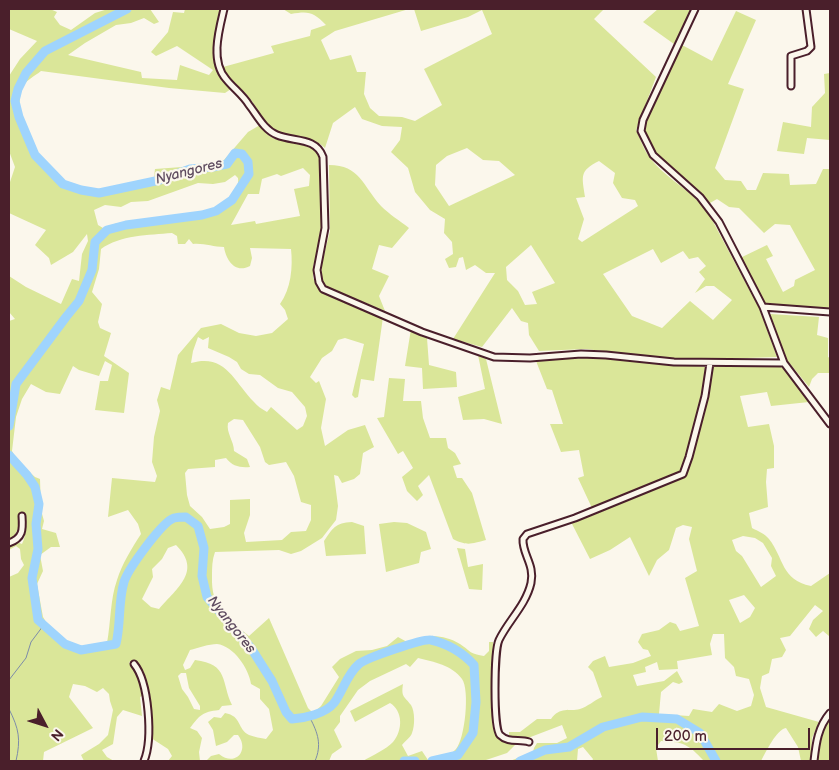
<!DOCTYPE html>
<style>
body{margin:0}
#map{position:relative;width:839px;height:770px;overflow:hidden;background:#fbf7ec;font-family:"Balsamiq Sans",sans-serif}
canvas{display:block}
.frame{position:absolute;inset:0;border:10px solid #4a1f2b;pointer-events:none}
.north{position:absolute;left:20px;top:700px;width:50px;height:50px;-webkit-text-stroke:4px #fbf7ec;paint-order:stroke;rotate:130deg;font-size:14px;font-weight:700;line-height:20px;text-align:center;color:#4a1f2b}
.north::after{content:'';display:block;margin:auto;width:18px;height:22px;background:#4a1f2b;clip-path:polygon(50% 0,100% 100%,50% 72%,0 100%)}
.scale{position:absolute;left:656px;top:728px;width:154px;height:22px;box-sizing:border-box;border:2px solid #4a1f2b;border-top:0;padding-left:6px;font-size:15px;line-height:18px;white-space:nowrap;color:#4a1f2b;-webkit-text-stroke:4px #fbf7ec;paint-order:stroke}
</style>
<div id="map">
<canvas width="839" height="770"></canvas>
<div class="frame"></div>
<div class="north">N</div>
<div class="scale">200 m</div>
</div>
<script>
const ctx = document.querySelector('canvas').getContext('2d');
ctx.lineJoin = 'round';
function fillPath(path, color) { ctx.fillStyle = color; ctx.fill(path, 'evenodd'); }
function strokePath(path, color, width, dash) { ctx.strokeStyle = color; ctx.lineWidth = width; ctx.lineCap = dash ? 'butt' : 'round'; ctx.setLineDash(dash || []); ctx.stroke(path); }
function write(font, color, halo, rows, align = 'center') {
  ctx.font = font + ' "Balsamiq Sans",sans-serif'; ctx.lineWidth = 4.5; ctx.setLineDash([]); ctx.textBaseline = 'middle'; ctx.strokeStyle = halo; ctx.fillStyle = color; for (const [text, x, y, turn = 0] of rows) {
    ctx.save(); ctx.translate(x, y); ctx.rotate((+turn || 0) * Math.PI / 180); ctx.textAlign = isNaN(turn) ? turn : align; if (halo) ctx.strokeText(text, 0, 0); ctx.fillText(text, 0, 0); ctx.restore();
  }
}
const green = new Path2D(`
 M9,9h41l7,3 -3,5 6,8 11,5 24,-17 13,-4h42l9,13 -5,2 -10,-6 -13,5 -15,2 -31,18 -17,12 73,17 1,6 35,2 3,-15 29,10 4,-5 -36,-24 -21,10 -5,-4 17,-20 5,-20 11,1 1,-4h36c-3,15 -10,52 -3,65 3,6 8,11 13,15l-6,4 -56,-5 -128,-17c-6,5 -17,10 -19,18 -12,31 26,93 59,99 23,5 46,-3 68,-7l5,-4 1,-8 54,-4 15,-5 24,-28 12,-7c3,3 5,7 8,10 19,14 37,-4 53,23l2,66 -2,19 -8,23v12l9,15 61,24 -9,64 -13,-2 -3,18 -3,1 -3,-3 12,-51 -19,-6 -7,2 -6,11 -10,7 -12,19 6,6 3,-2 7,18 -5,29 4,18 23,-16 17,-5 9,22 -11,6 -3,21 -6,5 -12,4 -4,-7 -4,-1 4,31 -2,14 -14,18 -21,13 -10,3 -12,-4 -64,2c-3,8 -3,16 -3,24 -1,33 14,40 37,60l20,-18 39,90 5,5 8,-7 18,-29 -7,-10 8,-8 16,-8 16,-1 15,-4 11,-9 9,5c18,-8 37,-8 53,2 12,8 8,9 24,12l5,-5v-9h4l1,87 2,7 8,6h6l6,2 -9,9 -24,8h-120c8,-5 24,-12 30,-19 10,-12 10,-31 -3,-39l-35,19 -5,-11 53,-27c-2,13 1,12 8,21 4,6 4,21 1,28 -1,4 -7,8 -10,12l6,11 14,-5 6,9c10,-2 21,-3 28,-11 9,-10 14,-59 6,-70 -10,-14 -28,-17 -44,-21l-8,9 -4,-3 -36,17 -12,9 -18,26v6l-6,8 8,17 -10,7 -3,7h-123l5,-5 8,-2c16,13 31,-3 19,-19h-4l-7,7 -11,4 -3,-16 -5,-8 6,-5 7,1 4,-5c17,3 12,16 24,22 5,2 12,3 17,4l7,-9 -4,-21 -9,-10v-10l-9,-5c-2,-15 -17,-38 -34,-40 -8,0 -19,4 -27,6l-7,15 2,5 5,-2 5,-8c34,4 26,22 37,45l-10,1 -3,4c-17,2 -19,5 -29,18l7,3 5,7 -3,14 1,9h-32l4,-5 -4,-7 -17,-11 -5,-55 -3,-12 -9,-10 -5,1 11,16 2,18 -2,1 2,19 -19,-6 -6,7 -4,27 -11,6 5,7 7,4h-30l-3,-6 18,-11 9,-9 5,-25 -3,-9 -1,-7 -6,-6 -6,4 -12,-6 -12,-2 -4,13 24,31 -49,24 -1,9h-34v-184l9,-4 6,-8 -3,-6 -1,-10 -4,-3 -7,4v-5l8,-3 5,2c5,-10 4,-21 1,-31l-2,2 -1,9 -7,15 -4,1v-219l6,-2 -6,-7v-36l17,11 35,17 11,-25 7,2 3,-27 6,-13 -1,-7 -14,18 -22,13 -2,-7 -14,-13 11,-15 -37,-17v-28l6,-18 -6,-16v-75l11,-17 17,-18 -28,-12zM303,168l7,7 -1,11 -15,3 6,27 -44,8 -1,-3 -24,4 17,-31h11l3,-15 15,-5 4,2zM235,175l3,3c1,7 -2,11 -6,17 -22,27 -82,23 -114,28 -5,1 -10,3 -15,5l-5,-3 -4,-15 11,-5 16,2 10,-5 17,-1 50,-18 15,1 12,-2zM172,233l5,3 1,8h7l4,-5 4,5c11,-1 20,3 31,3 2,13 11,27 26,19l2,-8 -2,-10 41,1c2,18 0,40 -11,55l5,6 3,9 -16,14 -16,3 -17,-3 -18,-9 -20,4 -23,27 -8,35 -9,-3 -4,13 3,11 -6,26 -2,25 5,14 -2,6 -43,-4 -4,39 20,-7 10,14 3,10c-9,14 -19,30 -24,46 -7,20 -6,42 -10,63l-25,4 -16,-5 -15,-12 -8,-13 -6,-33 6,-13 -3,-16 11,-8h9l-4,-14 -14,-4 2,-8 -3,-11 -1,-31 -5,-2 -18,-16 -5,-10 4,-34 6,-18 9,-15 15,8 14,2 13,-28 6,4 20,6 6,-15 7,4 -4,16h-8l-5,29 29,3 5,-40 -25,-17 7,-23 -11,-5 -2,-6 4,-18 -10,-12 7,-23 2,-20c19,-14 48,-14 71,-16zM198,337l5,3 6,-3 -1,11 21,9 8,5 4,7 8,5 11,1 18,13 14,4 13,15 2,9 -4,10 -6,4 -26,-23 -4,5c-5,-3 -10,-6 -13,-10 -20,-20 -28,-49 -63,-39l2,-12zM234,419l9,1 17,27 5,15 4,3 17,-3 8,14 7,26 10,3v15l-5,11 -15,1 -9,8 -36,2 -2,-9 6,-18v-16l-20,1v24l-6,3 -14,2 -8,-12 -12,-11 -3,-11 -2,-22 3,-4 27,-2v-7l11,-2c6,8 14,10 24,9l-3,-8 -13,-8c0,-10 -8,-18 -6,-28zM176,545c26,26 2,42 -17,64l-8,-2 -9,-8 11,-22 -1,-8 10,-10 6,-11zM181,673h5l3,15 11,18v4l-6,-1 -6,-12 -6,-8 -4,-13z
 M283,9h126l-74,22 -14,9 9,20 21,-5 6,17h9l-2,22 6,14 9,8 23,1 13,4 27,-16 -18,-36 68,-35 -10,-24 -14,7 -47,14 -7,-22h190l-10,10 62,58 -20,53c4,8 7,18 12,25 16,24 46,35 62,61l49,92 18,49 -91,3 -101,-11 -46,2 -10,-16 -1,-12 -7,-2 -9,-13 -30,39 -29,-8 42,-66h-9l-11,-8 -9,5 -3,-13 -4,1 -3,9 -7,1 -4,-9 8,-5 -1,-12 -8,-9 1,-14 -15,-9 -15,-18 -7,-24 -17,-16 9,-12 2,-13 -20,-1 -20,-7 -7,-12 -22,16 -8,25c-13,-13 -35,-9 -50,-18 -12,-8 -18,-23 -27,-34 -8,-10 -20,-15 -25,-29l51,-14 -3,-7 39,-10 1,-6 15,-5c-13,-13 -17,-14 -35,-11zM467,148l16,12 16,1 16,14 -66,31 -14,-21 1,-20 11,-9zM599,161l16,12 -2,10 9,15 13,2 3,6 -56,36 -4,-3 6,-20 -8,-21 9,-1c-3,-21 -6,-26 14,-36zM531,245l24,38 -23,9 5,12 -12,1 -7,-14 -11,-11 -1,-13zM653,249l8,14 22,-12 6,8 9,-2 8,9 -7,6 6,7 -10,14 11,-7h8l18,14 -19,20 -23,-19 -28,27 -30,-12 -29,-42z
 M658,9h34l-18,35 -31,-22z
 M736,11l20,9 -28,64 16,5 -29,79 10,12 16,1 6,9h9l7,-17 26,1 1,11 26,-1 7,-15h7v141l-66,-5 -24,-47 27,-13 6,11 -7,3 17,33 11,-6 1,-6 20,-10 -25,-45 -15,-1 -11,9 -25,-25 -10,-1 -12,-8 -7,4c-20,-22 -67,-46 -66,-80l24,-55 14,-23 30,16z
 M830,73v67l-23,-2 -3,16 -27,-3 6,-29 28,5 1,-20 13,-14 -1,-19z
 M329,165c31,0 34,21 52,41 8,8 19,15 28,22l-17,20 -13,-3 -7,24 17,7 -10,20 6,15 -54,-22 -7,-4 -3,-8 1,-14 8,-32z
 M770,314l49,3 -2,18 11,3v19l2,1v15h-12l-6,6 -3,8 -22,-27z
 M411,329l16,9 2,27 27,7 1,15 -34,2 -1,-21 -17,-2z
 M478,355l8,4 16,65 -18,-5 -21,1 -5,-23 27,-8z
 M601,357l105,10 -3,28 -18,72 -5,6 -88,35 -14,-30 6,-2 -5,-26 -18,2 -11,-28h13l-11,-34 -5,-1 -11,-28z
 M713,365l66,1 5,3 25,33 -38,4 -4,-14 -27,4 8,31 21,-3 5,22v22l-7,1 -1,13 2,25 -19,6 3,15c6,3 13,6 17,11 15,19 12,41 42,47l19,-13v62l-1,1 -6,-5 -7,6 -7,-8 4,-9 10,-9 -8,-6 -25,31 -10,2 6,12 -4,7 -10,2 -3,14 -7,3 -2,12 6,19 53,15 -7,16 -1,23h-10l-3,-14 -12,-19c-10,2 -20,24 -25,33h-57c-16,-17 -20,-19 -43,-20l-5,7 2,13h-66l1,-2 -10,-12 -5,2 -1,12h-67l23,-9 1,-4 3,-5h20l10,-5 -5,-13 -34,13 -19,-2v-4h11l17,-13h14c9,-13 18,-7 29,-10 7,-2 15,-9 22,-12l-9,-25 -5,-5 5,-6 12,-5 4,11 24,-4 18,-7 -3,-6 -5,-1 -5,-7 4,-8 17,-4 11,-8 6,2 4,7 19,-5 -14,-48 12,-7 -8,-32 3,-12 -9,-2 -7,3 -7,22 -12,10 -8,16 -19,-39 -20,13 -20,9 -19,-37 115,-45 22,-82zM743,536l12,2 8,5 9,15 -1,8 5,10 -15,11 -19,-31 -6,-5 -4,-11zM744,595l11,13 -5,9 -10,6 -11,-23zM713,634h11l1,24 9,9 2,9 13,3 5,16 -3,11 -14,5 -18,-7 -7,8 -19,-3 -4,7 -30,-2 2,-22 12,-10 6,2 4,-2 -6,-11 -13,10 -27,5 -4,-11 13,-3 -1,-5 12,-5 2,8 19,-1 -1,-8 35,-6 -2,-11z
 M389,378l16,1 -2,22h18l2,17 7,20h16l2,10 7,5 6,11 -8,2 4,12h5l10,15 14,47c-15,4 -19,6 -33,-1l-24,-64 -11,11 5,9 -6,6 -10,-10 -5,-14 11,-9 -10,-17 -5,3 -21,-36 7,-1z
 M352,522l12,4 2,28 -40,2 -2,-15c9,-13 11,-18 28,-19z
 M394,522l13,1 19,9 5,17 -10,3 -2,11 -33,9 -7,-48z
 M457,548l8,1 3,18 15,-3 -1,26 -13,-1z
 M830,717v44h-14c2,-15 4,-32 14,-44z`);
const stream = new Path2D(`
 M9,680l17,-22 5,-16 12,-16
 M9,709c10,20 12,30 7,52
 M310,718c8,15 12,27 5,43`);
const river = new Path2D(`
 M9,426l7,-42 50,-67 13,-16 13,-31 3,-28 12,-12 19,-5 76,-10 14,-4 16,-11 17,-26 -1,-12 -6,-8 -7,-1 -8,11 -14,3 -23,2 -30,11 -61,13 -18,-3 -18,-6 -28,-29 -16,-38 -4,-16 3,-12 8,-16 19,-22 82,-42
 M9,455l18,20 8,12 4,17 -3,20 2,25 -6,29 6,42 27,24 16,6 35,-6c5,-20 2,-42 8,-62 4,-13 38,-60 50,-64 4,-1 9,-1 12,-1l12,9 6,22 -2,28 5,21 44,51 21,33 14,31 6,7c13,-1 33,-5 42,-16 9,-12 13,-29 25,-39 7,-6 65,-26 72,-24 18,4 31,12 43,25l2,37 -3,31 -15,22 -26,6
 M404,761h11
 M520,761l25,-11 24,-3 34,-20 39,-10 35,2 23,14 16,28`);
const street = new Path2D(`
 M224,9c-5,21 -14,52 2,70 7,9 17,16 23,26 8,10 15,25 28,30 17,7 39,2 46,22l2,71 -8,42 2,12 4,7 99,43 72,25 36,1 51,-4 25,1 68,7 110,1 46,61
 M695,9l-52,111 -2,11 12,24 47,42 19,25 44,85 21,56
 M791,86v-30l16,-5 4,-4 -5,-38
 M763,307l67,5
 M9,543c14,-5 14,-13 13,-27
 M134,664c15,18 19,75 10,97
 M529,742c-10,-3 -21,1 -29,-7 -7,-8 -6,-84 -1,-95 9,-19 27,-35 32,-57 4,-18 -9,-29 -8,-44l4,-5 48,-16 108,-44 6,-17 16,-61 5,-33
 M814,761c2,-18 4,-34 16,-48`);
const waterNames = [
 ["Nyangores",189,172,-14],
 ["Nyangores",231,625,52]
];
fillPath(green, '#dae699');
strokePath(stream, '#7d8ca9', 1);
strokePath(river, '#9fd4fd', 9);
strokePath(street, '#4a1f2b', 9);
strokePath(street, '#fbf7ec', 5);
write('italic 14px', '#5f4c60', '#fbf7ec', waterNames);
</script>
